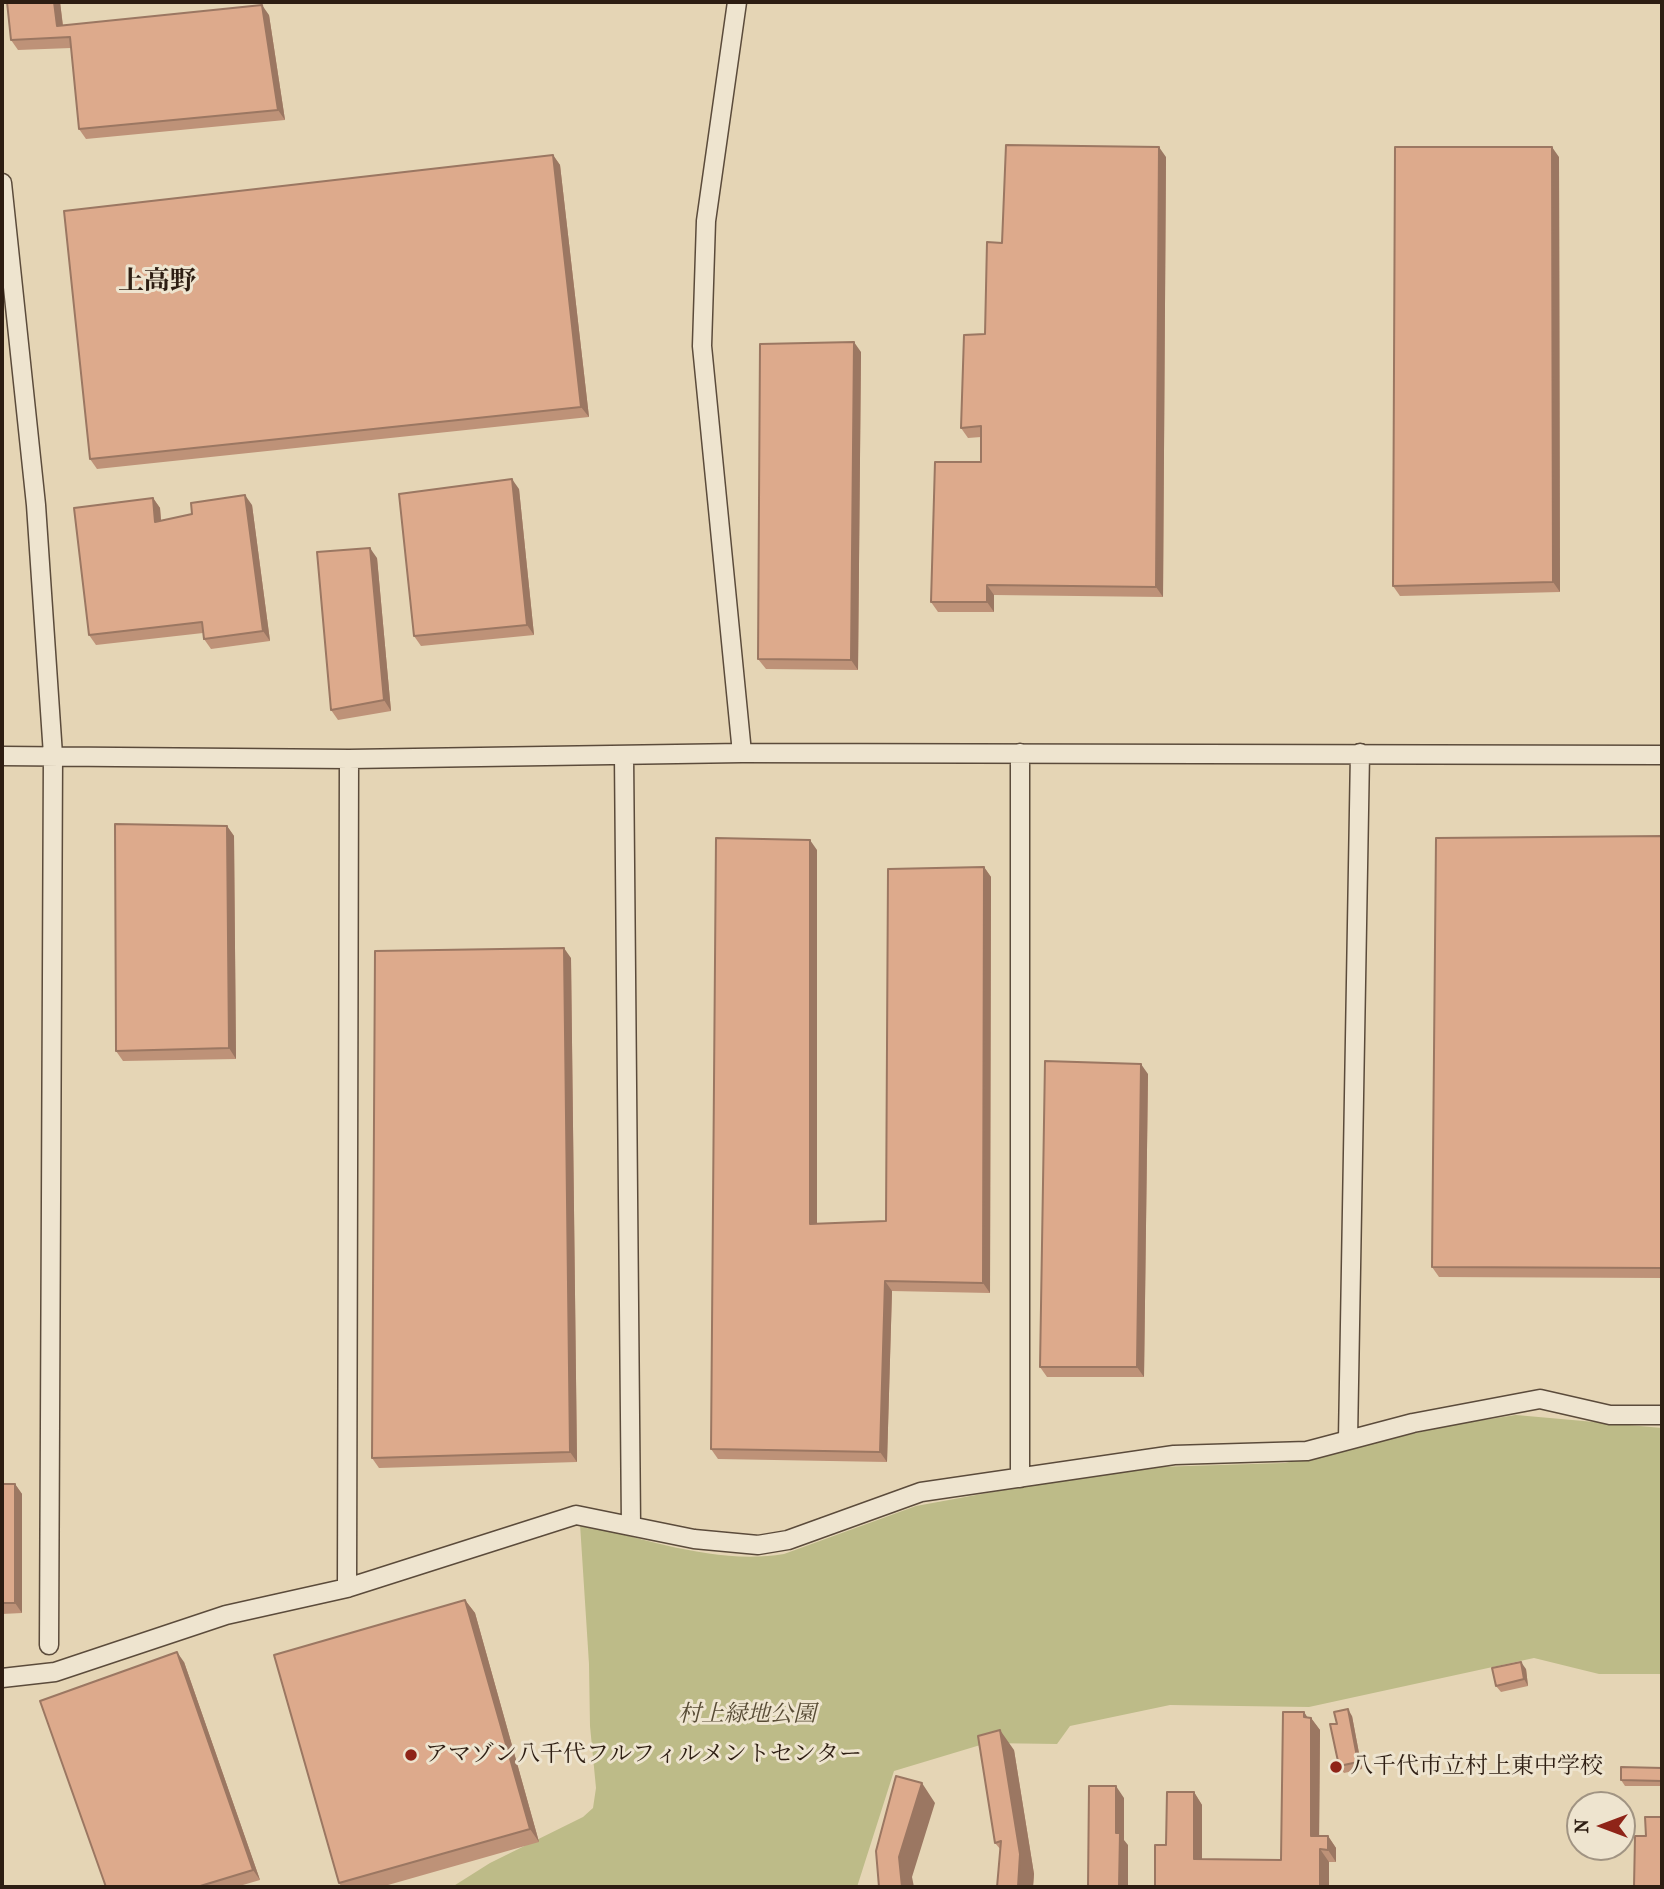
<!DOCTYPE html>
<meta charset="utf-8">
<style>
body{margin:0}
#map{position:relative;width:1664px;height:1889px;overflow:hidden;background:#e5d5b5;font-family:"IM FELL French Canon",serif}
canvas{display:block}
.frame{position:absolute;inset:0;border:4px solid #2d1d12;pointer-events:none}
.north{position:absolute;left:1566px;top:1791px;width:70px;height:70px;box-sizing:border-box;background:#eee4cf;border:2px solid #a19483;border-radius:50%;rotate:270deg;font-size:19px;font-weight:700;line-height:28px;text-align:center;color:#2d1d12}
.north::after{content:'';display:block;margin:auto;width:24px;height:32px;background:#8f2418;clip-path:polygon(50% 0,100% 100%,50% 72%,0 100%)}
</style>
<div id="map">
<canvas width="1664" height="1889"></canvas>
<div class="frame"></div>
<div class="north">N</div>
</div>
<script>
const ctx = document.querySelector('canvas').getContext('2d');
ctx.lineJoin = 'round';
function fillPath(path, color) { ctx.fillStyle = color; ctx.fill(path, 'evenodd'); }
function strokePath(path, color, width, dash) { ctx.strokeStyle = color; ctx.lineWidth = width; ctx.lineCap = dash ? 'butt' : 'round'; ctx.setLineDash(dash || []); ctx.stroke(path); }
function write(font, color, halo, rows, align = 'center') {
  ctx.font = font + ' "IM FELL French Canon","Noto Serif JP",serif'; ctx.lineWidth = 6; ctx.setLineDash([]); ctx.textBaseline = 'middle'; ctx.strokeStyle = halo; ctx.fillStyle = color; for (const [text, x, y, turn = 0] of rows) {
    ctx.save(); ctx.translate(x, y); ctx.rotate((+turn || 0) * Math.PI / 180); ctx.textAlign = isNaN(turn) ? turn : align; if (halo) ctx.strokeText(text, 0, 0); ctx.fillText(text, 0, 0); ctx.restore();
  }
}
const green = new Path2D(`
 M1516,1415l146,13v246h-63l-65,-16 -225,49 -139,-2 -100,21 -13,18 -70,-1 -93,28 -37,116h-405l38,-24 93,-46 10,-9 3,-20 -6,-62 -1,-62 -9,-140c66,15 137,41 204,30l132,-48 208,-38 161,-5 166,-38z`);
const minor = new Path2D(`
 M737,2l-31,219 -4,125 40,407
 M2,183l34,322 17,250 -4,890
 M1020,753v725
 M624,755l7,771
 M2,756l347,3 393,-6 920,2
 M1348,1439l12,-686
 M347,1588l2,-829
 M2,1678l53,-6 171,-57 121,-27 229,-73 118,24 64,6 30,-5 133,-48 253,-37 133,-4 106,-28 127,-24 70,16h52`);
const wall = new Path2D(`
 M7,2h53l3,23 206,-10 16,105 -199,19 -7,-10 -8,-81 -53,2 -7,-10z
 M553,155l7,10 29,252 -492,52 -7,-10z
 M1166,157l-3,440 -169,-2v17h-56l-7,-10 50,-140v-25l-13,1 -7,-10 24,-94 17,-91z
 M1559,157l1,435 -160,4 -7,-10z
 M861,352l-3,318 -92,-1 -8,-10z
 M519,489l15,146 -113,11 -7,-10z
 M153,498l7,10 1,13 91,-16 18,136 -59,8 -7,-10 -1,-6 -107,12 -7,-10z
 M377,558l14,153 -53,9 -7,-10z
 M227,826l7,10 2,223 -113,2 -7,-10z
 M1662,836v442l-223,-1 -7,-10z
 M817,850v374l69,-3 98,-354 7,10 -1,416 -98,-2 -5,171 -169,-3 -7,-10z
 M571,958l6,504 -198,6 -7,-10z
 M1148,1074l-4,303h-97l-7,-10z
 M2,1484h13l7,10v119l-20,1z
 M465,1600l10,13 64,229 -158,45h-39l-3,-4z
 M184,1662l76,218 -24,7h-130z
 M1526,1669l2,17 -27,6 -5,-6z
 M1304,1712l3,5 4,1 9,12 -1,106h9l8,12v14h-7l-174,25 11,-42 28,-53 8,13v54l79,1z
 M1352,1716l10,53 -18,4 -5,-7 -2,-42z
 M1014,1750l20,124 -1,13h-36l4,-37 -6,-7z
 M1662,1768v18h-37l-4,-6z`);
const shadedWall = new Path2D(`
 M54,2h6l4,34 -7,-10z
 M262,5l7,10 16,105 -7,-10z
 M1159,147l7,10 -3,440 -7,-10z
 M1552,147l7,10 1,435 -7,-10z
 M553,155l7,10 29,252 -8,-10z
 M854,342l7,10 -3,318 -7,-10z
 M512,479l7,10 15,146 -7,-10z
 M245,495l7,10 18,136 -7,-10z
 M153,498l7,10 2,25 -7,-11z
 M370,548l7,10 14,153 -7,-11z
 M987,585l7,10v17l-7,-10z
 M227,826l7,10 2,223 -7,-11z
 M810,840l7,10v384l-7,-10z
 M984,867l7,10 -1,416 -7,-10z
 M564,948l7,10 6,504 -7,-10z
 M1141,1064l7,10 -4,303 -7,-10z
 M885,1281l7,10 -5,171 -7,-10z
 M15,1484l7,10v119l-7,-10z
 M465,1600l10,13 64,229 -9,-13z
 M177,1652l7,10 76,218 -7,-10z
 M1521,1662l5,7 2,17 -4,-7z
 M1348,1709l4,7 10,53 -4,-7z
 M1304,1712l7,11v-5l9,12 -1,118 -8,-12z
 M1000,1730l14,20 20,124 -1,13h-15z
 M922,1783l13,20 -23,74 2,10h-12l-3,-30z
 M1116,1786l8,12v42l4,5v42h-9l-3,-54z
 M1194,1792l8,13v66l-8,-12z
 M1661,1817l1,2v19l-1,-2z
 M1328,1836l8,12v14l-8,-12z
 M1320,1849l9,13v25h-9z`);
const building = new Path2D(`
 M7,2h47l3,24 205,-21 16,105 -199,19 -9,-92 -59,3z
 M1006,145l153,2 -3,440 -169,-2v17h-56l4,-140h46v-36l-20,2 3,-93 21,-1 2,-92 15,1z
 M1395,147h157l1,435 -160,4z
 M553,155l28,252 -491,52 -26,-248z
 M854,342l-3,318 -93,-1 2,-315z
 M512,479l15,146 -113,11 -15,-142z
 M245,495l18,136 -59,8 -2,-17 -113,13 -15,-127 79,-10 2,24 37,-8 -1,-11z
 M370,548l14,152 -53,10 -14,-158z
 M115,824l112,2 2,222 -113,3z
 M1662,836v432l-230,-1 4,-429z
 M716,838l94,2v384l76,-3 2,-352 96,-2 -1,416 -98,-2 -5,171 -169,-3z
 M564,948l6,504 -198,6 3,-507z
 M1045,1061l96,3 -4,303h-97z
 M2,1484h13v119h-13z
 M465,1600l65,229 -191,54 -65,-228z
 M177,1652l76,218 -56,17h-91l-66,-186z
 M1521,1662l3,17 -28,7 -4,-18z
 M1348,1709l10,53 -19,4 -9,-42h7l-3,-12z
 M1283,1712h21v5l7,1v118h17v14l-8,-1v38h-165v-42h11l1,-53h27v67l87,1z
 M1000,1730l20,124 -2,33h-21l4,-46 -6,2 -17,-107z
 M1621,1767l41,1v13l-41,-1z
 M896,1776l26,7 -23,74 3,30h-23l-3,-36z
 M1089,1786h27v47h4l-1,54h-31z
 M1645,1817h16v19h1v51h-28l1,-51h11z`);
const markers = [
 [411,1755,7,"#8f2418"],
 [1336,1767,7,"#8f2418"]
];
const parkNames = [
 ["村上緑地公園",747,1715]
];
const poiNames = [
 ["アマゾン八千代フルフィルメントセンター",425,1755],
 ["八千代市立村上東中学校",1350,1767]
];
const quarterNames = [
 ["上高野",157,283]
];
fillPath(green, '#bdbb88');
strokePath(minor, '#5b4b3b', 21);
strokePath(minor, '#eee4cf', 18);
fillPath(wall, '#be9278');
fillPath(shadedWall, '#9b7762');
fillPath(building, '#ddaa8c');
strokePath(building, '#9b7762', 2);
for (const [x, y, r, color] of markers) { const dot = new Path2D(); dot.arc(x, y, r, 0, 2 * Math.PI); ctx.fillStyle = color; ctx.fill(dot); strokePath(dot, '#eee4cf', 2.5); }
write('italic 23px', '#584c35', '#eee4cf', parkNames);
write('23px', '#2d1d12', '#eee4cf', poiNames, 'left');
write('bold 26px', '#2d1d12', '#eee4cf', quarterNames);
</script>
